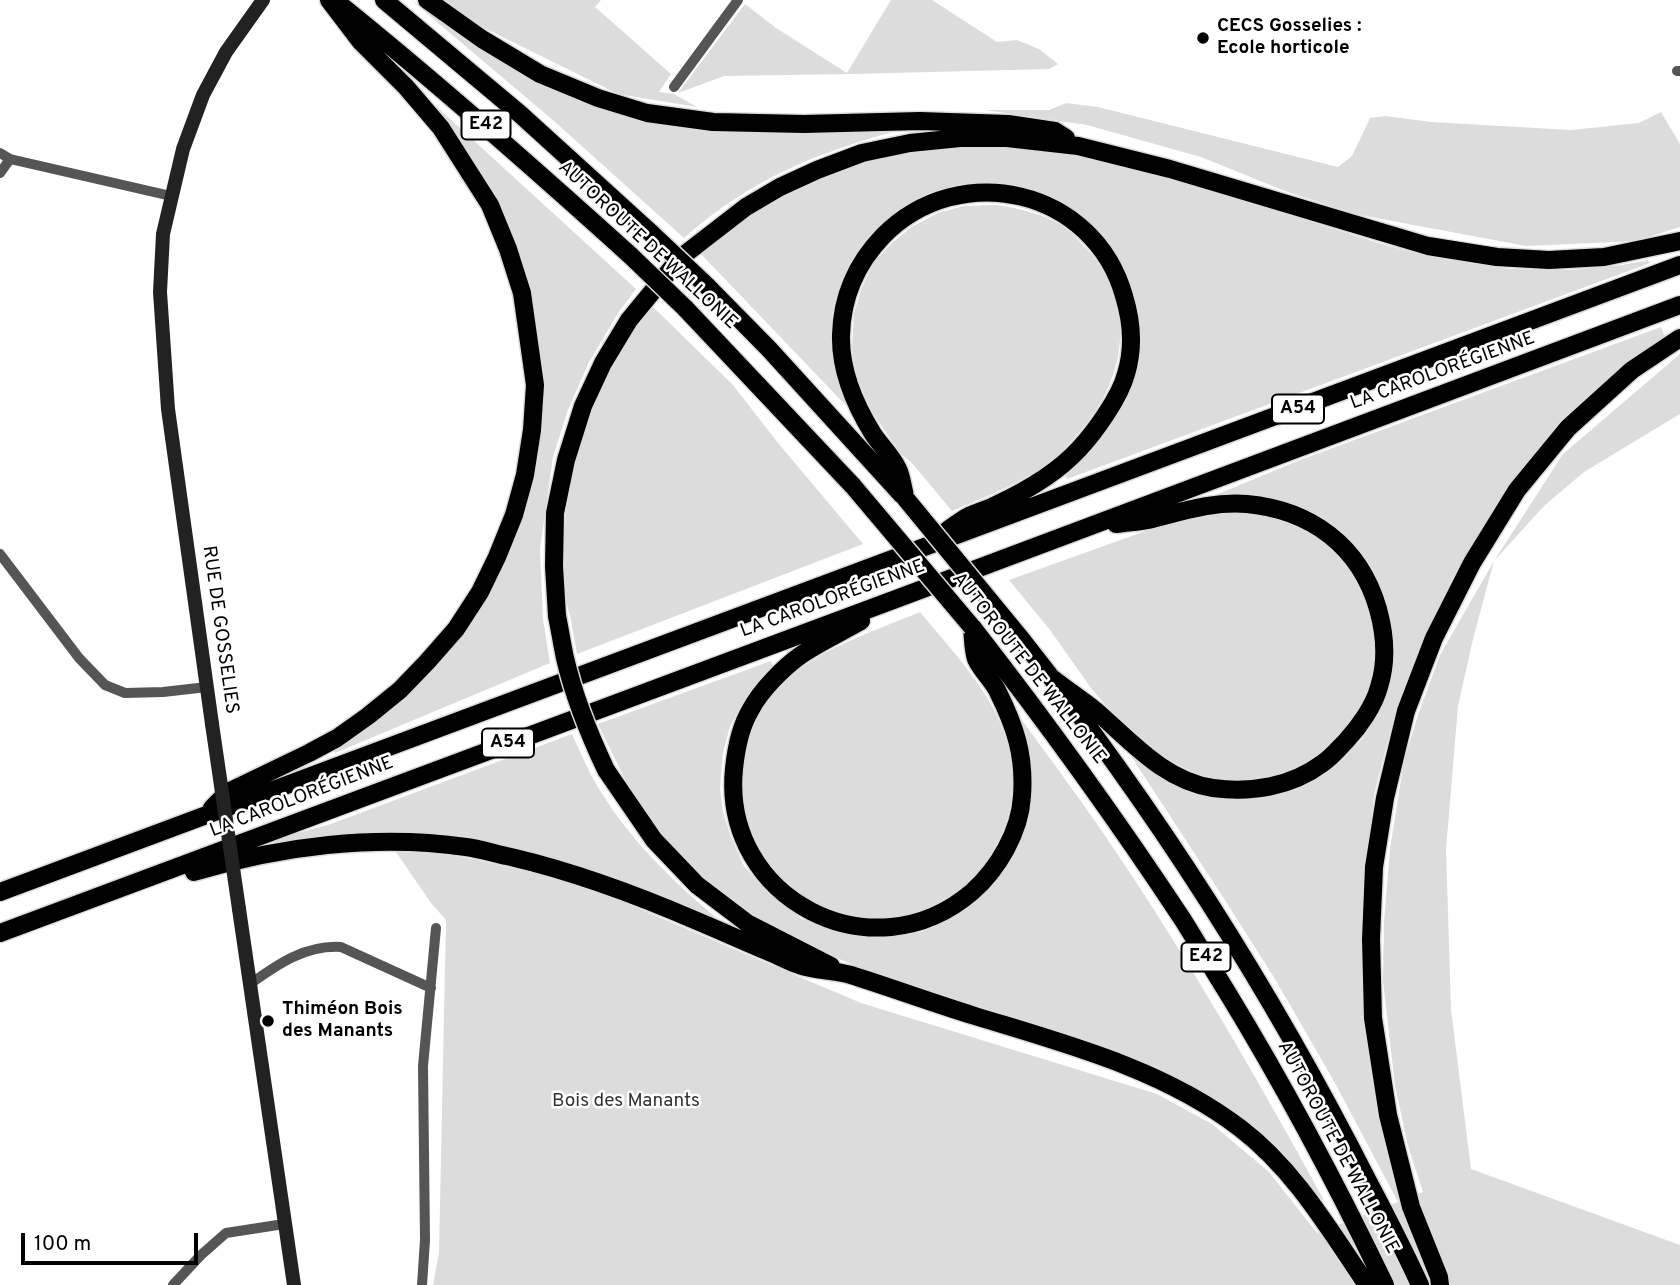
<!DOCTYPE html>
<meta charset="utf-8">
<style>
body{margin:0}
#map{position:relative;width:1680px;height:1285px;overflow:hidden;background:#fff;font-family:Overpass,sans-serif}
canvas{display:block}
.scale{position:absolute;left:21px;top:1233px;width:177px;height:32px;box-sizing:border-box;border:4px solid #000;border-top:0;padding-left:9px;font-size:21px;line-height:24px;white-space:nowrap;color:#000;-webkit-text-stroke:5px #fff;paint-order:stroke}
</style>
<div id="map">
<canvas width="1680" height="1285"></canvas>
<div class="scale">100 m</div>
</div>
<script>
const ctx = document.querySelector('canvas').getContext('2d');
ctx.lineJoin = 'round';
function fillPath(path, color) { ctx.fillStyle = color; ctx.fill(path, 'evenodd'); }
function strokePath(path, color, width, dash) { ctx.strokeStyle = color; ctx.lineWidth = width; ctx.lineCap = dash ? 'butt' : 'round'; ctx.setLineDash(dash || []); ctx.stroke(path); }
function write(font, color, halo, rows, align = 'center') {
  ctx.font = font + ' Overpass,sans-serif'; ctx.lineWidth = 5; ctx.setLineDash([]); ctx.textBaseline = 'middle'; ctx.strokeStyle = halo; ctx.fillStyle = color; for (const [text, x, y, turn = 0] of rows) {
    ctx.save(); ctx.translate(x, y); ctx.rotate((+turn || 0) * Math.PI / 180); ctx.textAlign = isNaN(turn) ? turn : align; if (halo) ctx.strokeText(text, 0, 0); ctx.fillText(text, 0, 0); ctx.restore();
  }
}
const green = new Path2D(`
 M411,0c36,25 77,57 117,77 27,13 56,24 84,34l292,18c-84,22 -154,50 -220,109l-130,-117z
 M435,0h166l-6,7 76,67 -12,18 15,2 23,13 -79,-13 -162,-80z
 M891,0h41l65,42 20,-2 22,9 19,15 -9,5 -197,5 -128,2 -46,17 67,-89 31,24 71,45z
 M413,85l223,204 -18,24 -30,51 -20,46 -15,47 -13,92 3,70 7,44 -215,90 -2,-6 101,-82 98,-193 -8,-195z
 M1066,103l32,4 240,60 14,-11 18,-38 15,-2 46,6 140,8 68,-7 22,-11 19,32v83l-44,14 -110,5 -171,-32 -70,-23 -84,-34 -114,-32 -102,-15h64z
 M970,145l41,1 43,5 55,11 56,14 217,68 41,11 86,14 60,1 53,-5 26,-5 2,3 -583,216 -3,-7 72,-112 -24,-107 -81,-60 -129,19 -64,97 19,108 -157,-164c30,-25 62,-50 98,-66 38,-18 82,-30 124,-38 16,-2 32,-2 48,-4z
 M997,205c24,4 49,9 70,24 5,4 10,10 15,15 58,58 46,138 -8,194 -6,7 -12,14 -18,20 -31,24 -69,38 -104,53l-40,-48 -12,-10 -28,-41 -16,-36 -4,-28 2,-35 8,-26 12,-25 19,-20 20,-16 25,-13 25,-7z
 M651,305l82,80 45,58 85,101 -286,110 -7,-39 -7,-24 -1,-28 4,-51 8,-48 18,-55 17,-39 25,-40z
 M1661,327l4,10 -40,29 -114,120 -32,48 -27,45 -25,54 -21,53 -18,54 -14,55 -10,113 -2,59 2,53 8,60 10,49 21,71 20,-8 -15,-46 -13,-60 -12,-105 1,-59 6,-73 14,-88 14,-46 22,-60 54,-94 69,-107 117,-100v60l-96,58 -40,34 -50,55 -21,78 -15,67 -12,143 5,160 20,160 209,76v40h-1247l6,-32 7,-333 -15,-17 -35,-51 40,1 41,7 78,18 66,23 240,102 296,91 55,30 57,48 48,61 81,-31 -63,-119 -60,-104 -52,-82 -92,-141 32,23 35,15 26,3 90,-18 28,-19 21,-22 15,-25 10,-34 4,-32 -3,-31 -14,-39 -15,-23 -44,-38 -22,-11 -34,-7 -47,-2 87,-36z
 M1244,513l32,4 32,13 23,17 19,18 15,26 8,25 3,32 -3,33 -12,31 -42,46 -27,14 -26,8 -28,3 -41,-9 -42,-21 -37,-33 -27,-32 -41,-58 -41,-50 145,-52 50,-13z
 M920,612c35,43 82,89 91,147 15,99 -76,182 -173,154 -45,-14 -72,-42 -88,-85 -6,-17 -11,-33 -10,-52 0,-10 5,-21 7,-31 5,-20 14,-41 29,-56 38,-39 94,-56 144,-77z
 M771,661l2,5 -26,30 -17,30 -7,27 -3,35 3,24 8,25 13,29 25,28 33,25 34,13 29,4h24l33,-4 42,-23 26,-21 14,-18 16,-30v-112l-1,-12c26,36 53,72 78,108 84,122 158,250 229,380l-54,-59 -33,-29 -49,-31 -61,-28 -100,-35 -145,-45 -28,-11 -55,-23 -50,-30 -46,-34 -30,-29 -40,-50 -37,-76z
 M572,734c6,13 12,27 18,39 33,62 83,109 136,153l-317,-90c-56,-6 -112,6 -167,15l43,-15 43,-11z`);
const street = new Path2D(`
 M1677,71h3
 M674,87l64,-87
 M0,153l10,6 161,37
 M0,173l10,-14
 M0,554l79,104 26,27 20,8 38,-1 44,-5
 M250,984c28,-20 55,-39 91,-37l90,41
 M173,1285l28,-30 25,-22 58,-9
 M422,1285l3,-45 -2,-174 13,-138`);
const secondary = new Path2D(`
 M212,724l-44,-315 -8,-117 3,-58 20,-85 20,-54 23,-43 37,-52
 M239,909l55,376`);
const highway = new Path2D(`
 M384,0l136,114 132,120
 M427,0l55,39 58,35 58,24 49,15 66,9 91,2 116,-3 88,3 47,7 11,7
 M343,7c99,80 194,164 288,249
 M707,286l62,63 133,146
 M685,308l168,178
 M906,499c-3,-9 -4,-22 -8,-30 -6,-13 -17,-23 -25,-35 -18,-29 -33,-63 -32,-99 1,-38 16,-72 42,-99 77,-78 211,-47 241,60 8,26 10,52 2,78 -6,23 -31,58 -47,75 -23,25 -53,42 -83,56 -10,5 -20,7 -29,12 -8,5 -15,10 -22,15
 M557,616l-3,-50 1,-53 11,-53 17,-54 20,-43 26,-43 51,-62 66,-51 34,-20 37,-17 45,-17 48,-10 50,-5h47l71,8 92,23 258,77 69,11 52,3 55,-3 76,-16
 M861,621c-19,11 -41,21 -60,34 -17,12 -40,35 -50,54 -11,18 -15,40 -17,60 -13,130 139,208 238,123 26,-23 48,-60 50,-96 3,-41 -7,-70 -25,-106 -6,-11 -16,-20 -21,-31 -3,-9 -3,-22 -4,-32
 M973,628c74,95 144,192 210,292 15,24 29,48 44,72 58,95 110,193 158,293
 M1022,640c133,168 249,350 346,541 18,34 36,69 52,104
 M1052,678c14,11 29,21 43,32 35,30 69,71 118,78 38,5 78,-1 110,-25 9,-6 16,-15 23,-22 13,-14 28,-35 33,-54 8,-25 6,-53 -1,-78 -18,-63 -67,-99 -131,-105 -35,-3 -66,8 -99,16 -11,2 -22,3 -32,4
 M606,770l48,70 43,45 50,38 84,43
 M212,808l16,-16 81,-39 28,-15 31,-22 32,-26 27,-28 29,-33 24,-37 17,-35 17,-42 11,-40 7,-45 3,-45 -13,-92 -14,-44 -18,-44 -49,-77 -35,-41 -45,-45 -32,-42
 M194,872c87,-26 182,-38 272,-25 15,2 30,7 45,10 64,15 126,38 186,64 24,10 48,21 72,31 10,4 20,10 30,13 17,6 35,5 52,10 41,13 82,28 124,41 91,28 188,53 265,112 54,41 89,101 127,157
 M0,892l1680,-627
 M0,933l904,-337 776,-291
 M1440,1285l-1,-8 -28,-70 -23,-92 -15,-97 -2,-79 3,-72 11,-69 21,-87 28,-73 38,-75 45,-73 51,-62 64,-58 48,-32`);
const secondaryBridge = new Path2D(`
 M212,724l27,185`);
const highwayBridge = new Path2D(`
 M652,234l55,52
 M631,256l54,52
 M853,486l119,141
 M906,499l116,141
 M557,616c3,14 5,28 8,42 9,39 24,76 41,112`);
const markers = [
 [1203,38,7,"#000"],
 [268,1021,7,"#000"]
];
const shields = [
 [486,125,49],
 [1298,409,52],
 [508,743,52],
 [1206,957,49]
];
const shieldNames = [
 ["E42",486,125],
 ["A54",1298,409],
 ["A54",508,743],
 ["E42",1206,957]
];
const poiNames = [
 ["CECS Gosselies :",1217,27],
 ["Ecole horticole",1217,49],
 ["Thiméon Bois",282,1010],
 ["des Manants",282,1032]
];
const streetNames = [
 ["AUTOROUTE DE WALLONIE",647,246,43],
 ["LA CAROLORÉGIENNE",1443,372,-20],
 ["LA CAROLORÉGIENNE",833,600,-20],
 ["RUE DE GOSSELIES",219,630,82],
 ["AUTOROUTE DE WALLONIE",1028,669,52],
 ["LA CAROLORÉGIENNE",302,798,-21],
 ["AUTOROUTE DE WALLONIE",1337,1148,62]
];
const parkNames = [
 ["Bois des Manants",626,1102]
];
fillPath(green, '#dcdcdc');
strokePath(highway, '#dbdbdb', 21);
strokePath(street, '#555', 10);
strokePath(secondary, '#222', 14);
strokePath(highway, '#000', 18);
strokePath(highwayBridge, '#dbdbdb', 21, []);
strokePath(secondaryBridge, '#222', 14);
strokePath(highwayBridge, '#000', 18);
for (const [x, y, r, color] of markers) { const dot = new Path2D(); dot.arc(x, y, r, 0, 2 * Math.PI); ctx.fillStyle = color; ctx.fill(dot); strokePath(dot, '#fff', 2.5); }
for (const [x, y, w] of shields) { const box = new Path2D(); box.roundRect(x - w / 2, y - 14.5, w, 29, 5); ctx.fillStyle = '#fff'; ctx.fill(box); strokePath(box, '#000', 2); }
write('bold 18px', '#000', null, shieldNames);
write('bold 19px', '#000', '#fff', poiNames, 'left');
write('19px', '#000', '#fff', streetNames);
write('19px', '#333', '#fff', parkNames);
</script>
